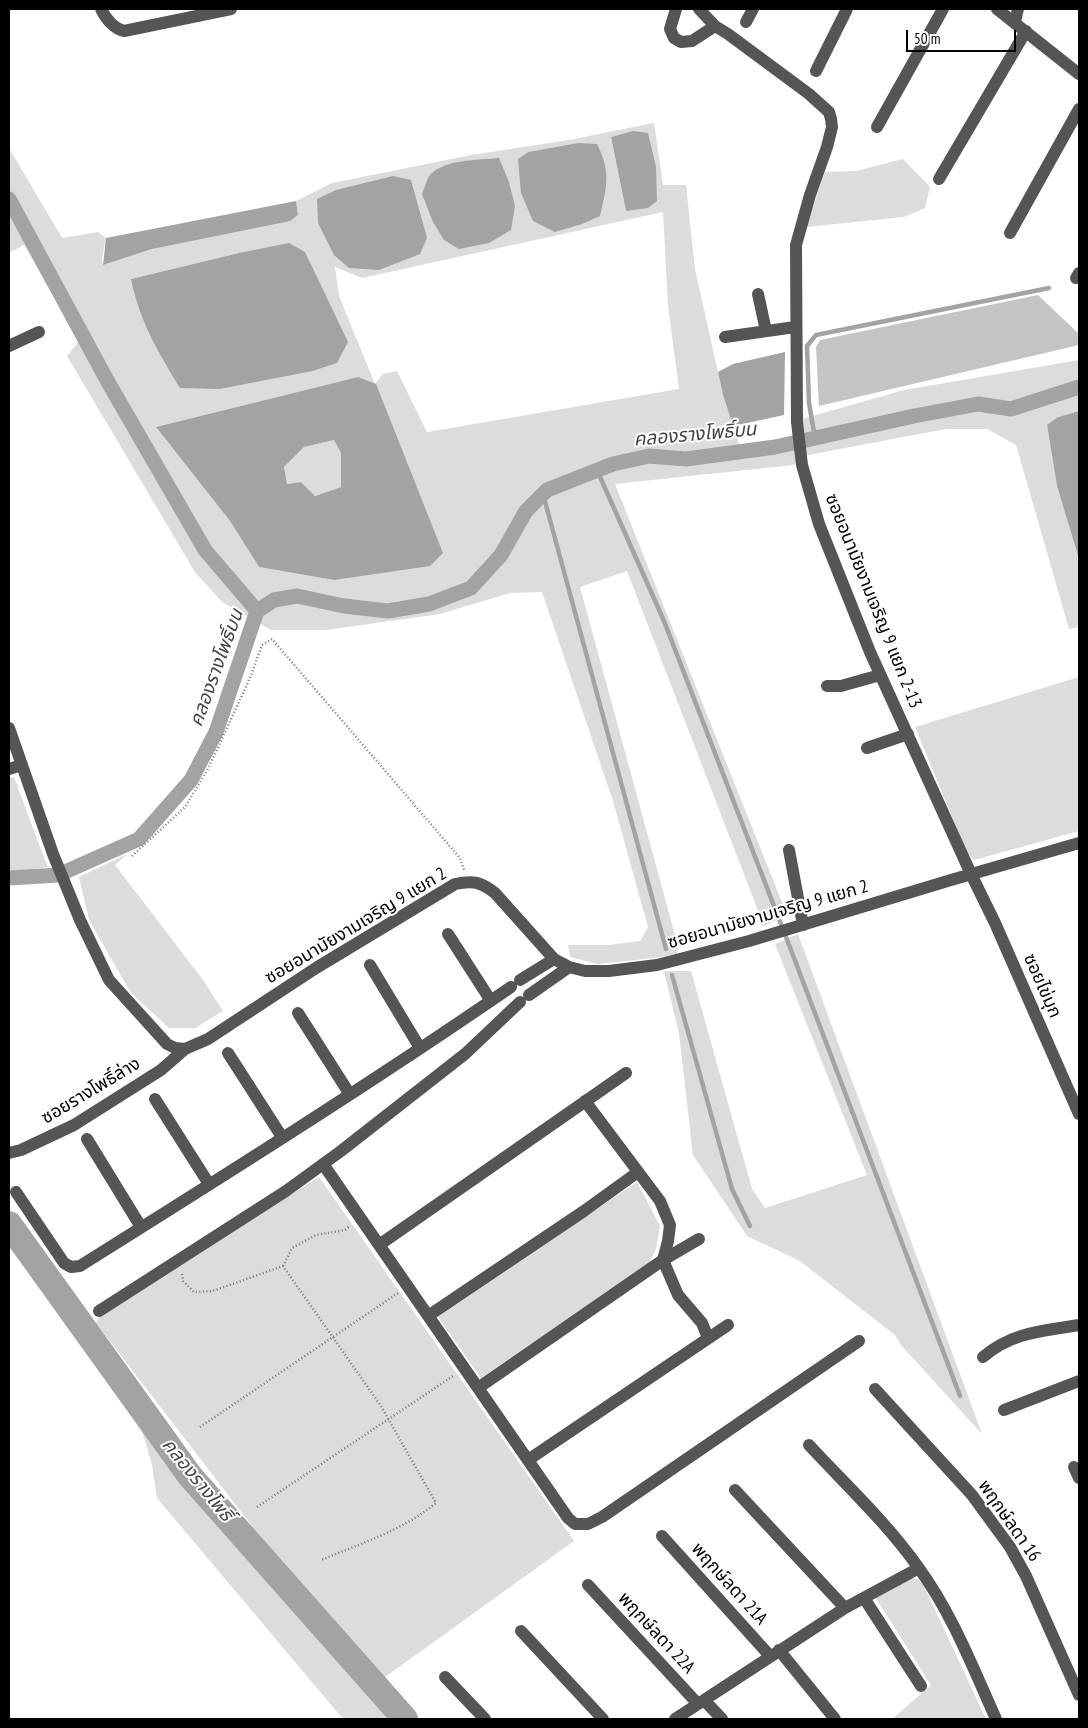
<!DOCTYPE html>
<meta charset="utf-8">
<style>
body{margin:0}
#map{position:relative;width:1088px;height:1728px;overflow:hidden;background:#fff;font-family:"PT Sans Narrow",sans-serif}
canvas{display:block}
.frame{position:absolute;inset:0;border:10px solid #000;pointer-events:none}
.scale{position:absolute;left:906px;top:30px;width:110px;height:22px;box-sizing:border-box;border:2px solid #000;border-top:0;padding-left:6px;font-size:15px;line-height:18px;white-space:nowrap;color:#000;-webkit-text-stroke:4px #fff;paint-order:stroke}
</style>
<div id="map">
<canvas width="1088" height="1728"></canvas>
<div class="frame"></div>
<div class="scale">50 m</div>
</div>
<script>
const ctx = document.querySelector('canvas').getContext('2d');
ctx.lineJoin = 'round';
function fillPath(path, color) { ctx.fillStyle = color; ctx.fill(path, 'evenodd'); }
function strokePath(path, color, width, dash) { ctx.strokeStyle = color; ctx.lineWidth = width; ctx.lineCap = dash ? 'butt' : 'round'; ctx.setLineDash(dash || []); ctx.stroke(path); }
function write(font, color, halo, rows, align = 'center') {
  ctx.font = font + ' "PT Sans Narrow","Noto Sans Thai",sans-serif'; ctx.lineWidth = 4; ctx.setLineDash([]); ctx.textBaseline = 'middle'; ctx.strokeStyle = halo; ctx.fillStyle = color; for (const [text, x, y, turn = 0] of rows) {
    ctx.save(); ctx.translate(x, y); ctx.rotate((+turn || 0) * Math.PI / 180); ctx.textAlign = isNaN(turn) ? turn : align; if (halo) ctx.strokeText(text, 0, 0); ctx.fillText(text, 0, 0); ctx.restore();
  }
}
const green = new Path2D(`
 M654,123l9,62h23l9,84 28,126 17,52 64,-13 -2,-15 102,-29 175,-30v51l-21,6 -11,9 10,60 22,73v68l-10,2 -53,-184 -29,-16h-41l-138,26 -15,10 -178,19 172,431 -23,11 -137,-355 -47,16 98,359 -1,8 -23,4 -56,6 -28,-7 -2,-12h41l31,-4 8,-14 -35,-126 -71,-209 -32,1 -70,21 -114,16h-55l-49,-28 -27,-30 -128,-216 12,-15 -55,-96 -15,8v-105l53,90 36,-6 8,6 -4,21 1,6 49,-16 146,-34 -2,-14 36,-18 139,-28 98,-15zM633,131l-7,80 -15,-74zM578,143l-60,16 10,-7zM663,212l5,93 11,84 -252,43 -30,-61 -14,3 -8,10 -36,-88 -4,-29 27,11zM305,252l12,26 20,85 -24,8 -93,18 -89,-110 108,-26zM358,377l-24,203 -75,-13 -29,-46 -74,-94z
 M903,159l27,28 -5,21 -21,9 -98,10 19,-55 31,-1z
 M334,440l7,13v34l-26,9 -14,-14 -14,2 -3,-17 20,-20z
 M1079,677v154l-105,29 -7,-7 -52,-126z
 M14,777l29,78 5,12 -39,6v-95z
 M127,854l-12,11 88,115 20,31 -28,17h-26l-38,-35 -42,-73 -10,-43z
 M798,934l184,500 -81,-89 -6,-10 -95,-74 -53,-25 -54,-81 -14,-121 -15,-63h27l61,218 13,19 102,-33 -92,-231z
 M319,1177l255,364 -189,136 -1,8 -129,-155 -159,-207 3,-6z
 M637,1182l23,44 -4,23 -7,14 -168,115 -43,-61z
 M140,1424l248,295h-45l-186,-221 -5,-33z
 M911,1578l6,1 6,5 63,135h-94l39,-34 -56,-88z`);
const water = new Path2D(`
 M633,131l15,2 8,34 1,34 -9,7 -22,3 -15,-74z
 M578,143l19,1c14,28 10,42 3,72l-18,8 -27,8 -22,-11 -12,-28 -3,-34 10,-7z
 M499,158l10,24 6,24 -4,24 -22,13 -30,6 -15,-9 -11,-18 -11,-28c2,-5 4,-11 6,-16 11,-19 52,-18 71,-20z
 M393,176l18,4 16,58 -7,16 -41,16 -30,-2 -15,-13 -16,-32 -1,-24 19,-9z
 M296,201l2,14 -8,6 -138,28 -49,16 3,-27z
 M289,243l16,9 43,90 -11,21 -24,8 -93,18 -40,-1c-22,-36 -41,-68 -49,-109l108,-26z
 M785,352l-1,63 -51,11 -10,-31 -5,-23 15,-8z
 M358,377l18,7 67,169 -13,13 -96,14 -75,-13 -29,-46 -74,-94zM334,440l7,13v34l-26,9 -14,-14 -14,2 -3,-17 20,-20z
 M1079,411v148l-22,-73 -10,-61 11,-8z`);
const stream = new Path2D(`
 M815,438l-6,-35 -2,-57 9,-11 233,-47
 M597,470l67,151 127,329 169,446
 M543,494l123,455
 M672,975l60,214 18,37`);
const canal = new Path2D(`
 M9,199l99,183 97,168 52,61
 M9,878l49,-3 81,-36 52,-59 25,-48 41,-121 17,-11 23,-4 47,10 44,5 41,-7 42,-16 30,-33 25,-44 21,-21 66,-26 36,-8 37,3 89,-12 139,-31 64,-12 33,5 68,-22`);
const river = new Path2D(`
 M9,1224l181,252 215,243`);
const building = new Path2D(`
 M1038,295l41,39v11l-260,61 -3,-59 4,-7z`);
const path = new Path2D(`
 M132,856l53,-49 23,-38 42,-91 12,-33 10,-6 188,219 4,12
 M283,1266l9,-18 24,-13 29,-5 5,-4
 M182,1274l1,7 11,11 19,-1 70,-25 98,140 55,97c-33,27 -76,41 -115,57
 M200,1427l198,-134
 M257,1507l196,-131`);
const minor = new Path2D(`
 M101,9c5,10 12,19 23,22l107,-22
 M676,9l-6,20 4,9 7,4 11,-1 23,-15
 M699,9l16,17 13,8 81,60 20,18 2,7 1,8 -5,20 -17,48 -14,50 1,177 5,43 17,59 51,128 101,222 24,49 84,191
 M997,9l82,65
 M746,22l7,-13
 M1015,22l3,-13
 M816,71l31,-62
 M877,127l66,-118
 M939,179l87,-148
 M1010,233l69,-124
 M1076,278l3,-5
 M758,294l8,37
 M725,337l70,-10
 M9,346l30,-14
 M827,686h14l39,-11
 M9,728l44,126 27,66 29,60 58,64 8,4 10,1 23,-10 108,-71 139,-84c18,-4 26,-2 40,9l59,66 15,8 16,4h24l48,-6 92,-24 202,-61 128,-37
 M867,748l41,-14
 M9,769l13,-4
 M789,850l14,75
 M448,934l43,67
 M370,965l50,83
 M520,980l34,-21
 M529,995l40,-28
 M298,1013l51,80
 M228,1053l54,84
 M155,1099l54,85
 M585,1101l75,100 10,24 -2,16 -5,19 15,35 24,28 6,15
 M87,1139l54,88
 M9,1153l12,-3 53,-25 87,-55 24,-21
 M323,1164l245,354 7,6h13l14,-7 257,-176
 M16,1192l48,71 7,4 9,-1c145,-91 290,-182 431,-279
 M379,1245l247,-172
 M99,1311l187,-120 55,-40 124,-97 55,-52
 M428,1316l156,-105 54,-39
 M983,1357c29,-25 60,-26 96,-32
 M478,1388l185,-128 36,-21
 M875,1389l97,106 38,52 16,29 53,119
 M1004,1410l75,-29
 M809,1445c37,40 78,78 109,122 34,46 55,101 78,152
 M528,1460l200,-135
 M1074,1467l5,11
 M735,1490l110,118
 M662,1536l108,120
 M588,1585l110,119
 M864,1598l57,88
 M521,1631l82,88
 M779,1650l56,69
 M445,1677l40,42
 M704,1700l18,19
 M675,1719l170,-111 74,-40`);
const streetNames = [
 ["ซอยอนามัยงามเจริญ 9 แยก 2-13",873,601,68],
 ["ซอยอนามัยงามเจริญ 9 แยก 2",768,915,-16],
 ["ซอยอนามัยงามเจริญ 9 แยก 2",356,926,-31],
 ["ซอยไข่มุก",1042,986,66],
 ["ซอยรางโพธิ์ล่าง",91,1091,-31],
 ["พฤกษ์ลดา 16",1009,1521,55],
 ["พฤกษ์ลดา 21A",729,1584,48],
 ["พฤกษ์ลดา 22A",656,1633,47]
];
const waterNames = [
 ["คลองรางโพธิ์บน",695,435,-5],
 ["คลองรางโพธิ์บน",217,668,-70],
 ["คลองรางโพธิ์",197,1480,51]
];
fillPath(green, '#dcdcdc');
fillPath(water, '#a3a3a3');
strokePath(stream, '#a3a3a3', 4.5);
strokePath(canal, '#a3a3a3', 15);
strokePath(river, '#a3a3a3', 26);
fillPath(building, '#c4c4c4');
strokePath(path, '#777', 2.5, [1, 2.5]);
strokePath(minor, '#555', 12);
write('18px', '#000', '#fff', streetNames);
write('italic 19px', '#444', '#fff', waterNames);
</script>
